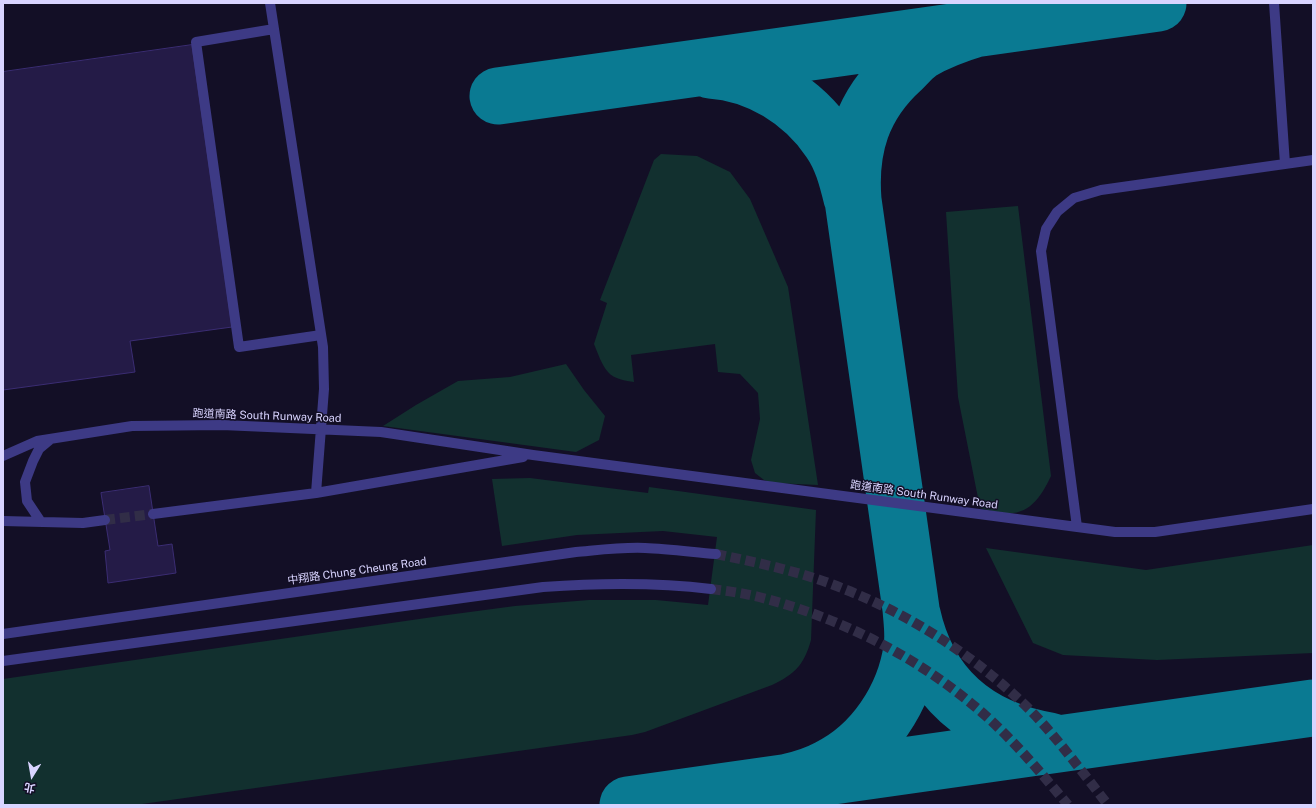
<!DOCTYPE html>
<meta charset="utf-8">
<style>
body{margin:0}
#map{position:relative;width:1316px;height:808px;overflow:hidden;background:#130f26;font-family:"Public Sans","Noto Sans TC",sans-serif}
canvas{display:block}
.frame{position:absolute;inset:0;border:4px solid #d9d4ff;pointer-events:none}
.north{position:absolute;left:12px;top:756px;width:40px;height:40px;-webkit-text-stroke:3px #130f26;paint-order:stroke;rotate:191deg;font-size:11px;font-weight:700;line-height:16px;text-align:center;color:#d9d4ff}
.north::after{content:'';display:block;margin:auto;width:14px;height:18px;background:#d9d4ff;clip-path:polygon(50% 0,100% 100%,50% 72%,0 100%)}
</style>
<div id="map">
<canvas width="1316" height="808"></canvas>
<div class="frame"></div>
<div class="north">北</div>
</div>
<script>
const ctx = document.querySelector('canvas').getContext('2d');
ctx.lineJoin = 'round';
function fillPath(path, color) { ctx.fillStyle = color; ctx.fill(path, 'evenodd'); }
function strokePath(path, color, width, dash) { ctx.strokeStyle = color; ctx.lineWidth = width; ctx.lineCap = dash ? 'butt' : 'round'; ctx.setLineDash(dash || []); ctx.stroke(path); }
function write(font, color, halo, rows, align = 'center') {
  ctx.font = font + ' "Public Sans","Noto Sans TC",sans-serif'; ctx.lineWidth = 3; ctx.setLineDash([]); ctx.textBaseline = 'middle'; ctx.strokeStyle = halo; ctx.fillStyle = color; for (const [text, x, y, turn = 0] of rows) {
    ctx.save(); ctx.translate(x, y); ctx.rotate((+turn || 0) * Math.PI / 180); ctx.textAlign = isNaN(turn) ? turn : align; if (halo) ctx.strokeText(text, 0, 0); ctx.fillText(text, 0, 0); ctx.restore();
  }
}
const green = new Path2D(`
 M661,154l36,2 33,16 20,27 38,88 30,198 -44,-2 -10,-3 -9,-7 -4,-13 9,-41 -2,-26 -18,-19 -22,-2 -3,-28 -84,11 3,27c-8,-1 -20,-3 -26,-10 -6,-6 -11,-21 -14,-28l13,-41 -7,-3 54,-140z
 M1018,206l33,270c-9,19 -21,40 -47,37 -8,-1 -16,-3 -24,-5l-22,-111 -12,-185z
 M566,364l18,26 21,26 -6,24 -23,12 -193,-26 33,-21 42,-24 52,-4z
 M530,478l118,15 1,-6 167,23 -5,130c-7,25 -16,34 -39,45l-127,47 -13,3 -497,70h-132v-126l437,-63 75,-10 74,-6h67l52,5 9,-68 -54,-6 -86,4 -75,11 -10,-67z
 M1313,545v108l-156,7 -94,-5 -30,-12 -47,-95 160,22z`);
const taxiway = new Path2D(`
 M710,70c48,3 93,31 120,71 12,17 17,37 22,57
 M498,96l660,-93
 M912,614c16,74 65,115 138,127
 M788,782c14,-3 27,-7 40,-14 45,-22 77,-70 84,-120 2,-13 0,-26 -1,-39l-58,-409c-4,-52 9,-95 49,-131 6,-6 11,-12 18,-17 18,-11 38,-18 58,-24
 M628,805l685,-97`);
const building = new Path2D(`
 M192,45l40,282 -102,14 5,31 -132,18v-318z
 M149,486l9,60 14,-2 4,29 -68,10 -3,-32 5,-1 -9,-57z`);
const minorTunnel = new Path2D(`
 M105,520l48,-6
 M716,554c43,9 87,18 128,35 69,27 135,70 187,122 28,29 52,62 77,94
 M711,589c16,2 32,4 48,8 83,21 163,62 227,119 30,27 56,58 82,89`);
const minor = new Path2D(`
 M270,3l53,344 1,42 -8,104
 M1274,3l11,161
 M274,29l-78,13 43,305 82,-12
 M3,456l34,-15 95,-15 90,-1 159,7 152,23 582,77h40l158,-23
 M153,514l163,-21 207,-36
 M3,521l80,2 22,-3
 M41,522l-14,-21 -2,-19 8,-21 6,-12 12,-10
 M1077,527l-36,-276 5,-22 11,-17 17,-14 27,-8 212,-30
 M3,634l573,-82c23,-2 46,-5 69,-4 23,1 47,4 71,6
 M3,661l540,-74c56,-4 111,-5 168,2`);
const streetNames = [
 ["跑道南路 South Runway Road",267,416,2],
 ["跑道南路 South Runway Road",924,495,8],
 ["中翔路 Chung Cheung Road",357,571,-8]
];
fillPath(green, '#12302f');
strokePath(taxiway, '#0a7a92', 57);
fillPath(building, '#241b47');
strokePath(building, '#3b2d73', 1);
strokePath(minorTunnel, '#312d47', 10, [10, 5]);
strokePath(minor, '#3d3a85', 10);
write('11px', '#d9d4ff', '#130f26', streetNames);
</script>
